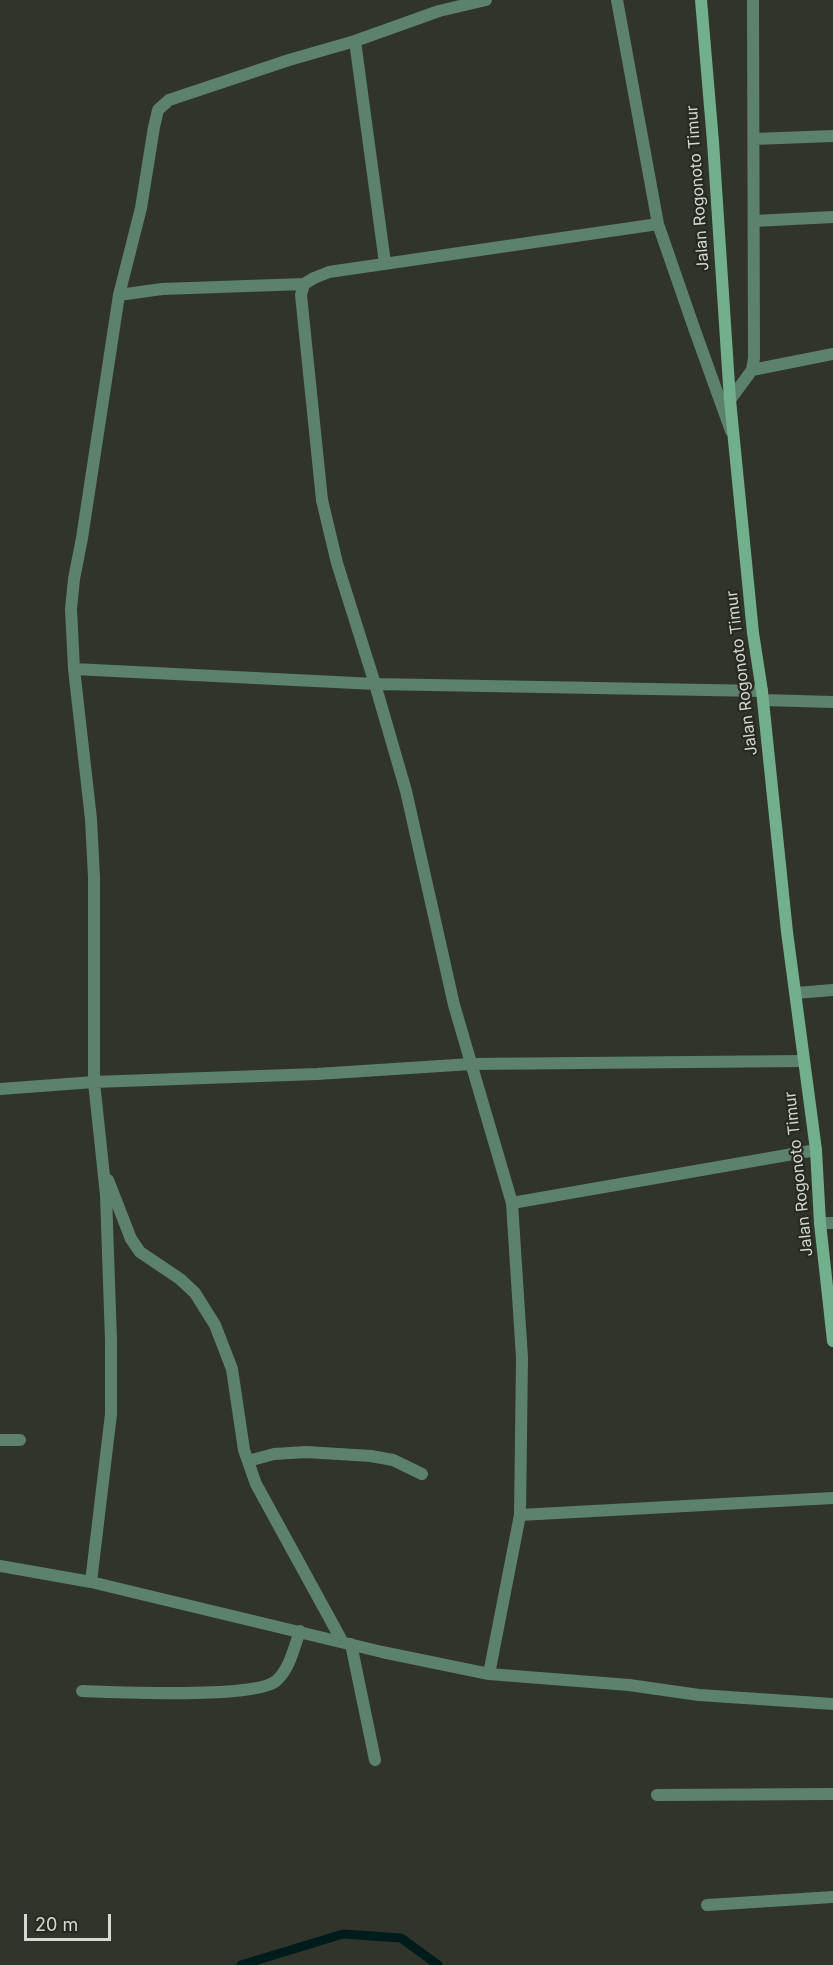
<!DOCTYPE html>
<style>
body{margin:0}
#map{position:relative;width:833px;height:1965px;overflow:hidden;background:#30342a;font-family:Inter,sans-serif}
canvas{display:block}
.scale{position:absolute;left:24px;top:1914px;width:87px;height:27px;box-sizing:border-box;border:3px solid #d6d8d3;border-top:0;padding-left:8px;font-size:18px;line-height:21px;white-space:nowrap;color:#d6d8d3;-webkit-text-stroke:4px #262a21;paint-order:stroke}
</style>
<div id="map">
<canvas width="833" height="1965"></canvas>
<div class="scale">20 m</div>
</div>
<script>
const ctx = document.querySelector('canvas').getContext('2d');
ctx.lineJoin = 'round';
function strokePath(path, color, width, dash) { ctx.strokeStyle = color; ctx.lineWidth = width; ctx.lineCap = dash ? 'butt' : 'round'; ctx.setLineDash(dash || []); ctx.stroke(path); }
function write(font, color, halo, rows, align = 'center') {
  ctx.font = font + ' Inter,sans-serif'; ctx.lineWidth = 4.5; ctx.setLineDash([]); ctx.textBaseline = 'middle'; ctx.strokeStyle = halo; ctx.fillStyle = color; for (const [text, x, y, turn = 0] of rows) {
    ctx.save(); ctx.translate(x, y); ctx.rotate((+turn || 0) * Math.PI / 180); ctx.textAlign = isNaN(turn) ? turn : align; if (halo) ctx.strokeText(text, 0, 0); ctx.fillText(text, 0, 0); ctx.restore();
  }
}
const stream = new Path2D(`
 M241,1965l102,-31 58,4 37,27`);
const service = new Path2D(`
 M707,1905l126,-8`);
const minor = new Path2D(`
 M617,0l41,224 36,104 37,103
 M355,41l30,222
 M754,139l79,-3
 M754,221l79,-4
 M119,295l43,-6 142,-5
 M752,370l81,-16
 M730,400l22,-30 2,-12 -1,-358
 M74,669l301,15 387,7
 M763,700l70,2
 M796,993l37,-3
 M0,1089l94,-7 223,-8 154,-10 332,-3
 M108,1180l23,59 9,13 40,27 15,14 20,32 17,44 12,81 12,34 86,157
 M512,1203l304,-53
 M820,1223h13
 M0,1440h20
 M248,1461l26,-7 32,-2 65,4 22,4 29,14
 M520,1515l313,-17
 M0,1566l91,16 291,70 107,22 140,11 70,10 134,9
 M91,1582l20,-168v-74l-5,-145 -12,-113v-205l-3,-58 -17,-150 -3,-60 3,-30 8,-41 37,-243 22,-87 13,-81 4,-17 11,-10 120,-40 66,-19 84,-30 47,-11
 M351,1644l24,116
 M489,1674l31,-159 2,-157 -10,-155 -58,-198 -48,-214 -31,-107 -38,-121 -15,-63 -21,-205 3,-11 10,-6 15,-6 329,-48
 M82,1691c34,1 172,8 194,-10 14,-12 18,-34 24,-50
 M657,1795l176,-1`);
const secondary = new Path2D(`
 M701,0l12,142 17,258 23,233 9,58 25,241 29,218 4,73 13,118`);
const streetNames = [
 ["Jalan Rogonoto Timur",698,188,-94],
 ["Jalan Rogonoto Timur",742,673,-97],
 ["Jalan Rogonoto Timur",799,1174,-96]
];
strokePath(stream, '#001b1b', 9);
strokePath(service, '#5c826c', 12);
strokePath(minor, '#5c826c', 12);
strokePath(secondary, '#72af8d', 12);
write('16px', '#d6d8d3', '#262a21', streetNames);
</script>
